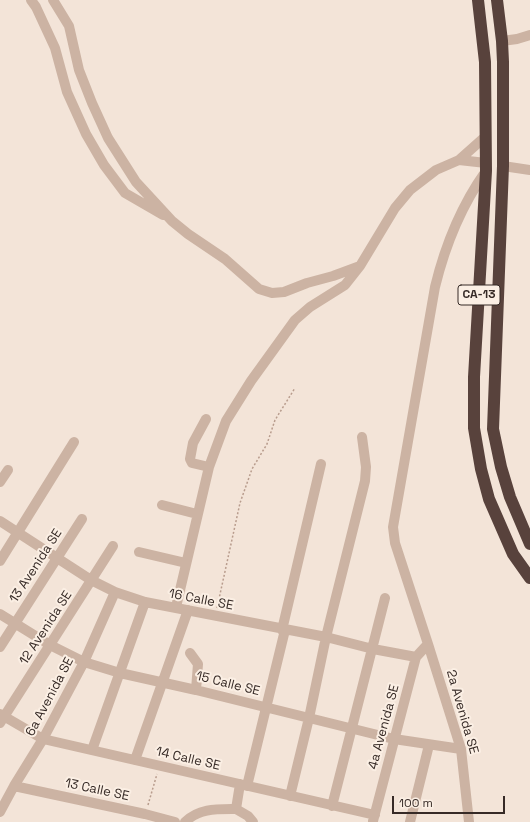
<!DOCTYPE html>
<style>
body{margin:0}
#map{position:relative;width:530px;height:822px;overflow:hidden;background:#f3e4d8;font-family:"Space Grotesk",sans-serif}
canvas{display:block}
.scale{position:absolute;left:392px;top:796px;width:113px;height:18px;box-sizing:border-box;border:2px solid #362a26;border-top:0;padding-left:5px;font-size:12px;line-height:14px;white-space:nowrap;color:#362a26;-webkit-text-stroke:3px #fbefe4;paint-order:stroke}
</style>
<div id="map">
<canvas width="530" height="822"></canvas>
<div class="scale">100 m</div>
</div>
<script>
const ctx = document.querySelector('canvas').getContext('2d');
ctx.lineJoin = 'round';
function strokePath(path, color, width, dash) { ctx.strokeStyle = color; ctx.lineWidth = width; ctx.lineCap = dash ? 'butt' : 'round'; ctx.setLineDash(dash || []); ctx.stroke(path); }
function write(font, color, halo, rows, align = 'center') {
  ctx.font = font + ' "Space Grotesk",sans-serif'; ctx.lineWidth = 4; ctx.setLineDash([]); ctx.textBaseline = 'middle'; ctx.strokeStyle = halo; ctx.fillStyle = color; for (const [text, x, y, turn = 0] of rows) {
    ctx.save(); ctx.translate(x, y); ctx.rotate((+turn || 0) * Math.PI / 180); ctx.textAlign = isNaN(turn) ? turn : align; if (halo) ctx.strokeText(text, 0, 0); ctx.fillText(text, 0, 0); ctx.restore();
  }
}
const path = new Path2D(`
 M217,608l23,-105 12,-34 15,-25 8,-24 20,-32
 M148,805l9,-31`);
const minor = new Path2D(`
 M31,0l5,7 19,41 12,44 19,42 18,31 21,28 38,22
 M53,0l16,26 10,44 13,33 16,35 28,44 36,39 16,13 37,25 34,30 13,4 12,-1 23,-9 26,-7 27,-10
 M502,41l15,-2 13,-4
 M459,160l27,3
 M503,166l27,4
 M206,419l-13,24 -3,16 2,4 17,4
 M0,482l8,-12
 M162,505l35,9
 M0,521l91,59 24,12 30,10 181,35 47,12 43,8
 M139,552l47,11
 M0,561l74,-119
 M176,607l33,-140 17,-46 25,-40 44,-61 15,-13 35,-22 15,-19 35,-58 15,-18 26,-20 23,-10 27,-24
 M0,614l50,31 34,17 36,11 76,17 198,49 67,10
 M282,630l39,-166
 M0,647l82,-128
 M190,653l8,11 -2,26
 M0,714l43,25 332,76
 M0,723l113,-177
 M92,750l53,-148
 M135,760l53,-150
 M240,784l-4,25 12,7 5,6
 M14,786l131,28 30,8
 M247,786l38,-156
 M290,796l19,-78 17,-81 39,-156 1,-14 -4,-30
 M332,806l53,-208
 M0,812l14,-26 29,-47 41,-77 31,-70
 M373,821l43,-164 12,-13
 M185,822c14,-14 32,-13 51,-13
 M410,822l19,-77
 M469,822l-8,-73 -33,-105 -33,-101 -2,-16 42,-240c10,-41 26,-81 51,-116`);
const highway = new Path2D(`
 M478,0l7,62 1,109 -12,206v51l7,41 8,30 24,55 17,24
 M497,0l5,41 1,21v104l-10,263 8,38 9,30 20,47`);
const shields = [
 [479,295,42]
];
const shieldNames = [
 ["CA-13",479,295]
];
const streetNames = [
 ["13 Avenida SE",36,566,-57],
 ["16 Calle SE",201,600,11],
 ["12 Avenida SE",46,628,-57],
 ["15 Calle SE",228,684,14],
 ["6a Avenida SE",50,697,-62],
 ["2a Avenida SE",462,712,74],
 ["4a Avenida SE",384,727,-75],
 ["14 Calle SE",188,759,13],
 ["13 Calle SE",97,790,12]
];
strokePath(path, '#b89c8d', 1.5, [2, 2]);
strokePath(minor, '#ccb3a3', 10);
strokePath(highway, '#58423c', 12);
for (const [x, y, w] of shields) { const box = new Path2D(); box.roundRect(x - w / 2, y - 10, w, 20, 3); ctx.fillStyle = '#fbefe4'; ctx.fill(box); strokePath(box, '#362a26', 1); }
write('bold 12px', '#362a26', null, shieldNames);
write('13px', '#362a26', '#fbefe4', streetNames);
</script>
